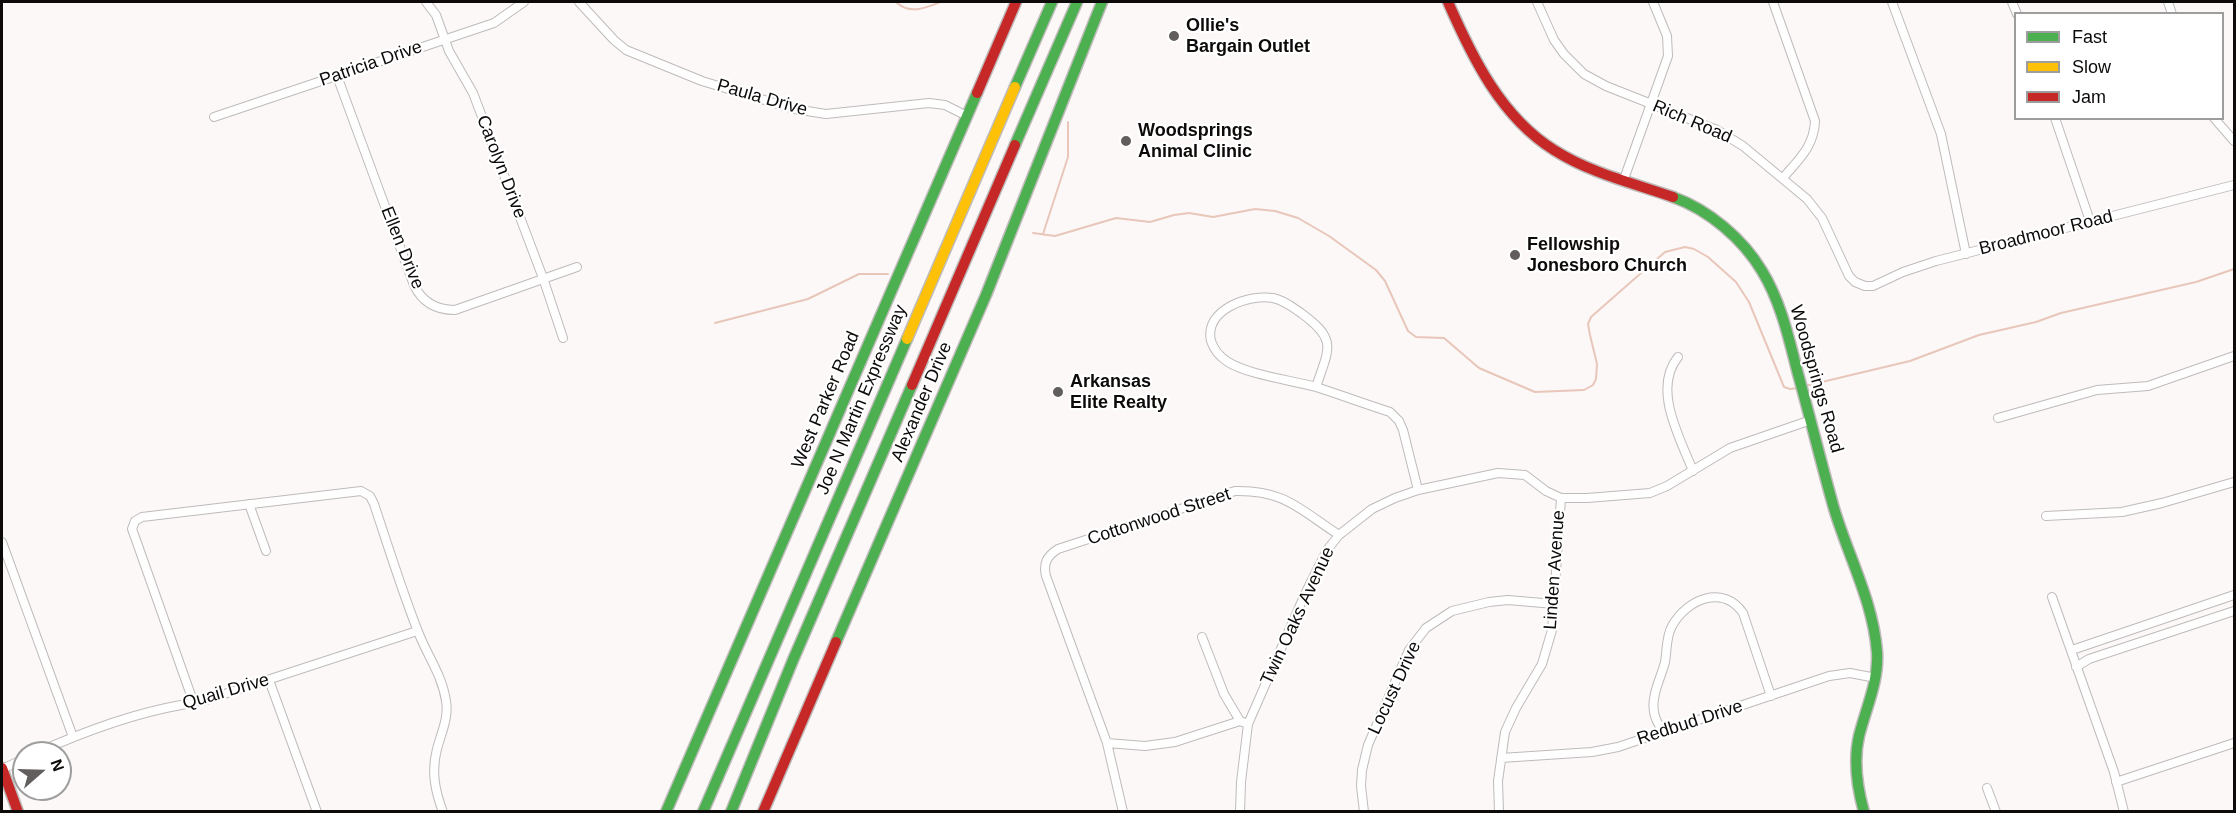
<!DOCTYPE html>
<style>
body{margin:0}
#map{position:relative;width:2236px;height:813px;overflow:hidden;background:#fcf8f7;font-family:Arial,sans-serif}
canvas{display:block}
.frame{position:absolute;inset:0;border:3px solid #0d0b0a;pointer-events:none}
.legend{position:absolute;left:2014px;top:12px;width:210px;height:108px;box-sizing:border-box;background:#fff;border:2px solid #9e9d9d;margin:0;padding:8px 10px;list-style:none;font-size:18px;color:#0d0b0a}
.legend li{display:flex;align-items:center;gap:12px;height:30px}
.legend b{width:30px;border:2px solid #9e9d9d}
.north{position:absolute;left:12px;top:741px;width:60px;height:60px;box-sizing:border-box;background:#fff;border:2px solid #9e9d9d;border-radius:50%;rotate:70deg;font-size:16px;font-weight:700;line-height:24px;text-align:center;color:#0d0b0a}
.north::after{content:'';display:block;margin:auto;width:21px;height:27px;background:#615e5d;clip-path:polygon(50% 0,100% 100%,50% 72%,0 100%)}
</style>
<div id="map">
<canvas width="2236" height="813"></canvas>
<div class="frame"></div>
<ul class="legend">
<li><b style="height:8px;background:#4caf50"></b>Fast</li>
<li><b style="height:8px;background:#ffc107"></b>Slow</li>
<li><b style="height:8px;background:#c62828"></b>Jam</li>
</ul>
<div class="north">N</div>
</div>
<script>
const ctx = document.querySelector('canvas').getContext('2d');
ctx.lineJoin = 'round';
function strokePath(path, color, width, dash) { ctx.strokeStyle = color; ctx.lineWidth = width; ctx.lineCap = dash ? 'butt' : 'round'; ctx.setLineDash(dash || []); ctx.stroke(path); }
function write(font, color, halo, rows, align = 'center') {
  ctx.font = font + ' Arial,sans-serif'; ctx.lineWidth = 4.5; ctx.setLineDash([]); ctx.textBaseline = 'middle'; ctx.strokeStyle = halo; ctx.fillStyle = color; for (const [text, x, y, turn = 0] of rows) {
    ctx.save(); ctx.translate(x, y); ctx.rotate((+turn || 0) * Math.PI / 180); ctx.textAlign = isNaN(turn) ? turn : align; if (halo) ctx.strokeText(text, 0, 0); ctx.fillText(text, 0, 0); ctx.restore();
  }
}
const stream = new Path2D(`
 M896,2c13,13 30,6 45,0
 M1033,233l22,3 61,-18 34,4 24,-7 15,-2 24,4 42,-8 20,2 23,7 31,18 47,34 9,11 23,50 8,6 28,1 35,30 56,24 49,-2 9,-5 3,-6 1,-15 -7,-29 -2,-11 3,-7 74,-65 20,-5 9,2 14,8 28,25 13,20 35,85 6,2 9,-1
 M1043,234l25,-77v-35
 M715,323l93,-24 51,-25h29
 M1805,386l105,-25 69,-26 57,-13 25,-9 135,-31 38,-13`);
const street = new Path2D(`
 M426,2l10,13 13,36 24,42 70,185 20,60
 M579,2l35,38 12,10 76,31 92,28 32,5 103,-11 16,2 22,11
 M1537,2l17,38 10,14 20,20 22,12 111,44 26,16 64,53 15,19 27,58 6,6 10,4h8l30,-14 33,-11 298,-76
 M1773,2l42,119c-1,26 -17,39 -32,57
 M1892,2l49,132 25,120
 M2012,2l5,12
 M2168,2l4,12
 M337,76l77,209c8,17 22,25 41,25l122,-43
 M214,117l280,-94 30,-21
 M2055,118l35,103
 M2214,118l20,23
 M1624,179l44,-123 -1,-20 -14,-34
 M1678,357c-26,32 2,81 15,114
 M1316,387c13,-39 22,-47 -15,-74 -9,-6 -17,-13 -28,-15 -25,-4 -69,12 -62,43 3,9 9,16 17,21 21,13 63,18 88,25 25,8 49,17 74,25l9,9 4,9 15,60
 M1998,418l99,-28 51,-4 86,-30
 M249,504l17,47
 M2046,516l76,-4 40,-9 72,-21
 M2,542l71,195
 M2052,597l62,175 10,40
 M1202,637l22,57 16,27
 M2072,650l162,-55
 M2076,667l13,-8 145,-48
 M269,680l48,132
 M193,701l-57,-161 -4,-11 3,-8 7,-4 219,-26 9,5 4,8c14,42 27,84 43,125 9,25 25,45 29,72 3,17 -5,32 -9,48 -6,22 -2,42 6,63
 M1664,732c-5,-6 -9,-13 -10,-20 -3,-17 7,-34 11,-50 2,-11 1,-26 7,-36 15,-27 51,-42 71,-13l28,83
 M1107,743l38,3 30,-4 65,-21 8,3
 M36,753c47,-21 94,-39 145,-48 8,-1 13,-4 22,-4l214,-70
 M1501,758l91,-6 26,-5 211,-71 21,-3 26,5
 M2,769l22,-10
 M2116,782l118,-39
 M1987,788l9,24
 M1123,812l-16,-69 -61,-167c-3,-13 1,-20 12,-27l177,-58c50,-1 64,18 104,44
 M1240,812l1,-30 7,-58 57,-130 22,-44 12,-15 33,-26 23,-11 23,-8 80,-17 27,2 21,16 15,7h26l63,-5 17,-7 63,-38 81,-28
 M1364,812l-3,-26 1,-16 6,-25 41,-95 17,-22 26,-17 37,-9 19,-2 46,4
 M1499,812l-1,-31 7,-49 11,-24 26,-44 10,-34 9,-132`);
const fast = new Path2D(`
 M1015,87l37,-85
 M1015,145l62,-143
 M1673,197c36,13 70,42 89,74 19,31 27,68 36,103 12,43 23,88 35,131 14,49 40,95 44,147 2,29 -11,56 -18,84 -6,26 -2,51 5,76
 M836,642l150,-347 116,-293
 M666,812l311,-719
 M703,812l204,-473
 M731,812l62,-152 119,-275`);
const slow = new Path2D(`
 M907,339l108,-252`);
const jam = new Path2D(`
 M1448,2c24,55 53,115 106,148 36,23 79,33 119,47
 M977,93l39,-91
 M912,385l103,-240
 M2,768l16,44
 M763,812l73,-170`);
const markers = [
 [1174,36,6,"#615e5d"],
 [1126,141,6,"#615e5d"],
 [1515,255,6,"#615e5d"],
 [1058,392,6,"#615e5d"]
];
const poiNames = [
 ["Ollie's",1186,26],
 ["Bargain Outlet",1186,47],
 ["Woodsprings",1138,131],
 ["Animal Clinic",1138,152],
 ["Fellowship",1527,245],
 ["Jonesboro Church",1527,266],
 ["Arkansas",1070,382],
 ["Elite Realty",1070,403]
];
const streetNames = [
 ["Patricia Drive",371,64,-19],
 ["Paula Drive",762,98,16],
 ["Rich Road",1692,122,23],
 ["Carolyn Drive",501,167,69],
 ["Broadmoor Road",2046,233,-14],
 ["Ellen Drive",402,248,68],
 ["Woodsprings Road",1816,379,74],
 ["West Parker Road",826,400,-67],
 ["Joe N Martin Expressway",862,400,-67],
 ["Alexander Drive",922,402,-67],
 ["Cottonwood Street",1159,517,-18],
 ["Linden Avenue",1555,570,-86],
 ["Twin Oaks Avenue",1298,616,-65],
 ["Locust Drive",1395,688,-65],
 ["Quail Drive",226,692,-16],
 ["Redbud Drive",1690,723,-18]
];
strokePath(stream, '#e8c6ba', 2);
strokePath(street, '#bebbba', 10);
strokePath(fast, '#bebbba', 13);
strokePath(slow, '#bebbba', 13);
strokePath(jam, '#bebbba', 13);
strokePath(street, '#fffefe', 8);
strokePath(fast, '#4caf50', 10);
strokePath(slow, '#ffc107', 10);
strokePath(jam, '#c62828', 10);
for (const [x, y, r, color] of markers) { const dot = new Path2D(); dot.arc(x, y, r, 0, 2 * Math.PI); ctx.fillStyle = color; ctx.fill(dot); strokePath(dot, '#fff', 2); }
write('bold 18px', '#0d0b0a', '#fff', poiNames, 'left');
write('18px', '#0d0b0a', '#fff', streetNames);
</script>
